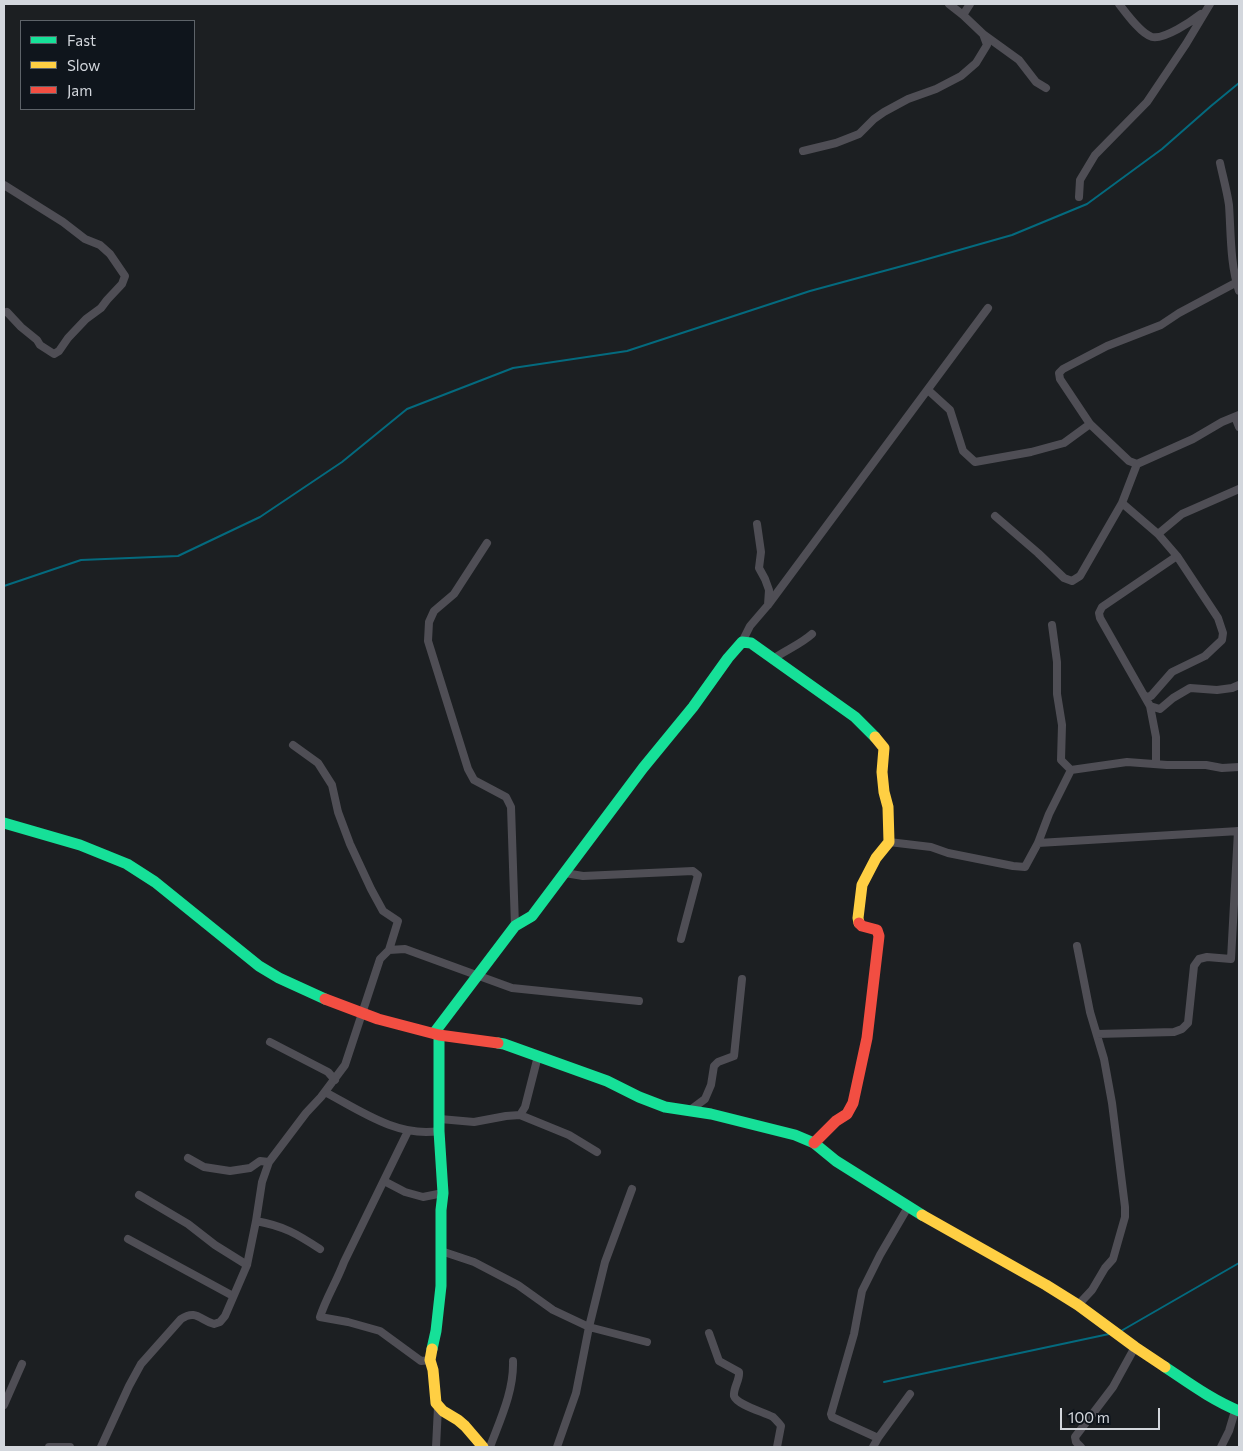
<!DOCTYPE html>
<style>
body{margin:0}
#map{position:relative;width:1243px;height:1451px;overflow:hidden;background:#1c1f22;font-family:Commissioner,sans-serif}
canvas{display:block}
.frame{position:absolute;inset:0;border:5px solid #d3d7dd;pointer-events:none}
.legend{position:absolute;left:20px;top:20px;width:175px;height:90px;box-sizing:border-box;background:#0f151c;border:1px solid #5d6369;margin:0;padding:6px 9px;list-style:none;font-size:15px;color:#d3d7dd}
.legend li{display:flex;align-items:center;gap:10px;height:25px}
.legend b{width:25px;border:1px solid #5d6369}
.scale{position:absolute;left:1060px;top:1408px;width:100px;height:22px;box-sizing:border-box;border:2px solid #d3d7dd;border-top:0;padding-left:6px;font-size:15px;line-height:18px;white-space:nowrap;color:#d3d7dd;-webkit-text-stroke:4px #0f151c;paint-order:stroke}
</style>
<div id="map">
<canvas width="1243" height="1451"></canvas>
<div class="frame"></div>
<ul class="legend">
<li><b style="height:6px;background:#16e098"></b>Fast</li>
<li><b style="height:6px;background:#ffcf43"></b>Slow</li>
<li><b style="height:6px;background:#f24e42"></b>Jam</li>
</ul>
<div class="scale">100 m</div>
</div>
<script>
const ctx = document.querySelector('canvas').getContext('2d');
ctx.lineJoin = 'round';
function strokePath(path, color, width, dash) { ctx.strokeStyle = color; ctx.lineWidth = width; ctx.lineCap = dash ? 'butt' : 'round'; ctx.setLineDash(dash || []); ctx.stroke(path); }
const stream = new Path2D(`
 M4,586l77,-26 97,-4 82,-39 82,-55 65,-53 106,-41 114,-17 183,-60 107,-29 95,-27 75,-31 75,-55 49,-43 28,-23
 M1121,1331l118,-68
 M884,1382l225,-48`);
const street = new Path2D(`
 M949,4l14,11 7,-11
 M1119,4c7,9 22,30 33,33 12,3 40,-16 49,-23
 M983,34l36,26 17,22 10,6
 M803,151l33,-8 23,-9 15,-15 10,-7 24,-13 28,-10 25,-13 15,-13 11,-18 -4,-11 -20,-19
 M1220,163c3,14 7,28 9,42 2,28 1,59 10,86
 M4,185l59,37 22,17 15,6 10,9 15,22 -3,8 -15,16 -6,8 -15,11 -18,19 -9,13 -5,3 -14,-9 -3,-5 -16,-13 -14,-15
 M1079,197l1,-17 15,-25 52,-53 39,-58 24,-40
 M928,390l22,20 13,41 12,11 56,-10 33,-9 26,-19
 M1235,417l4,10
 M1137,464l-8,-3 -39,-37 -30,-45 -1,-6 4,-4 44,-23 54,-21 18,-12 60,-32
 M1122,503l36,31 19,22 41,62 5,15 -1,7 -17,16 -33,16 -21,24 -6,1
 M995,516l43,37 26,25 8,3 8,-5 42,-73 15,-39 56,-25 29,-17 17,-7
 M757,524l4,28 -2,16 6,11 4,11 -1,15
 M1158,534l24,-20 57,-25
 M487,543l-33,51 -20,17 -5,11 -1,19 40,128 6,11 32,17 5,10 4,119
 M1177,556l-75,51 -3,6 1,5 50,88 10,3 13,-11 17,-10 27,2 15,-2 7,-3
 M1052,625l5,37v32l5,31 -1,35 10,10
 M742,642l8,-16 18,-21 220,-297
 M773,659c13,-9 28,-15 39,-25
 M1150,706l6,31v27
 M293,745l25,18 14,22 6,27 12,32 21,45 12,22 15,10 -9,29
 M1071,770l56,-8 40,3h39l16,3 17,-1
 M889,842l42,5 17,6 65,13 12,1 13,-24 11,-29 22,-44
 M1038,843l201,-12
 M565,873l18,3 110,-5 5,4 -17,64
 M1077,946l13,66 14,47 8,44 13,104v10l-12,42 -8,9 -13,22 -14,15
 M1097,1034l77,-2 8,-3 6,-6 6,-57 5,-7 8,-2 24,2 7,-128
 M270,1042l58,30 7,8
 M325,1092c34,18 73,46 114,39
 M689,1111l16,-12 6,-14 3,-19 4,-4 16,-6 8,-77
 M520,1115l49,20 28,17
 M440,1119l34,3 32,-6 14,-1 5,-8 13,-51
 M408,1131l-64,131c-7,19 -18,36 -24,55l28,5 32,9 41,30 9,-1
 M188,1158l16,9 26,4 20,-3 10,-7 9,1
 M384,1181l21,11 18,5 20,-4
 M139,1195l49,29 27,21 32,20
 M256,1221c28,5 41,13 64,28
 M128,1239l105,57
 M441,1251l33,11 44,23 35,25 36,17 58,15
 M709,1333l10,28 20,11c1,8 -6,16 -5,24 3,9 30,16 39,21 3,3 6,6 8,9l-4,21
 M4,1405l18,-41
 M878,1438l-46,-21 -1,-3 23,-80 8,-43 18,-36 28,-48
 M49,1447h21
 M101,1447l28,-61 12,-22 40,-45c15,-10 19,1 33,5l6,-2 5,-6 22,-51 9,-44 6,-39 7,-20 37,-49 15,-16 24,-32 35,-106 9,-9 16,-1 107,39 127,13
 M436,1447l2,-40
 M490,1447c10,-27 24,-56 23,-86
 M557,1447l19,-54 13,-66 16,-65 27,-73
 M873,1447l5,-9 32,-44
 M1081,1447l-5,-5 -1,-5 38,-50 22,-40
 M1221,1447l8,-16 6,-20`);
const fast = new Path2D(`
 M4,823l76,22 47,19 28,18 104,84 20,12 46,21
 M434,1033l81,-107 17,-10 111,-148 50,-61 35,-49 14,-16 9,1 104,74 20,20
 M498,1043l6,1 103,37 32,16 26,10 46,7 84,21 19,8 22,18 86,54
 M432,1349l4,-18 5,-45v-76l2,-17 -4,-62v-96
 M1165,1367c24,16 47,33 74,44`);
const slow = new Path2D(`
 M859,923l-1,-5 4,-33 14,-27 13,-16 -1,-35 -4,-15 -2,-20 2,-24 -9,-11
 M922,1215l124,70 32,20 57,42 30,20
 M432,1349l-2,11 3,10 3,33 7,8 15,9 7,6 18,21`);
const jam = new Path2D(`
 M325,999l53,20 61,16 59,8
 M814,1143l22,-22 11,-7 6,-11 14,-65 12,-102 -2,-6 -15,-4 -3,-3`);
strokePath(stream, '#046a7e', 2);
strokePath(street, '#4f4e55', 8);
strokePath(fast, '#16e098', 11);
strokePath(slow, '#ffcf43', 11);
strokePath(jam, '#f24e42', 11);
</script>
